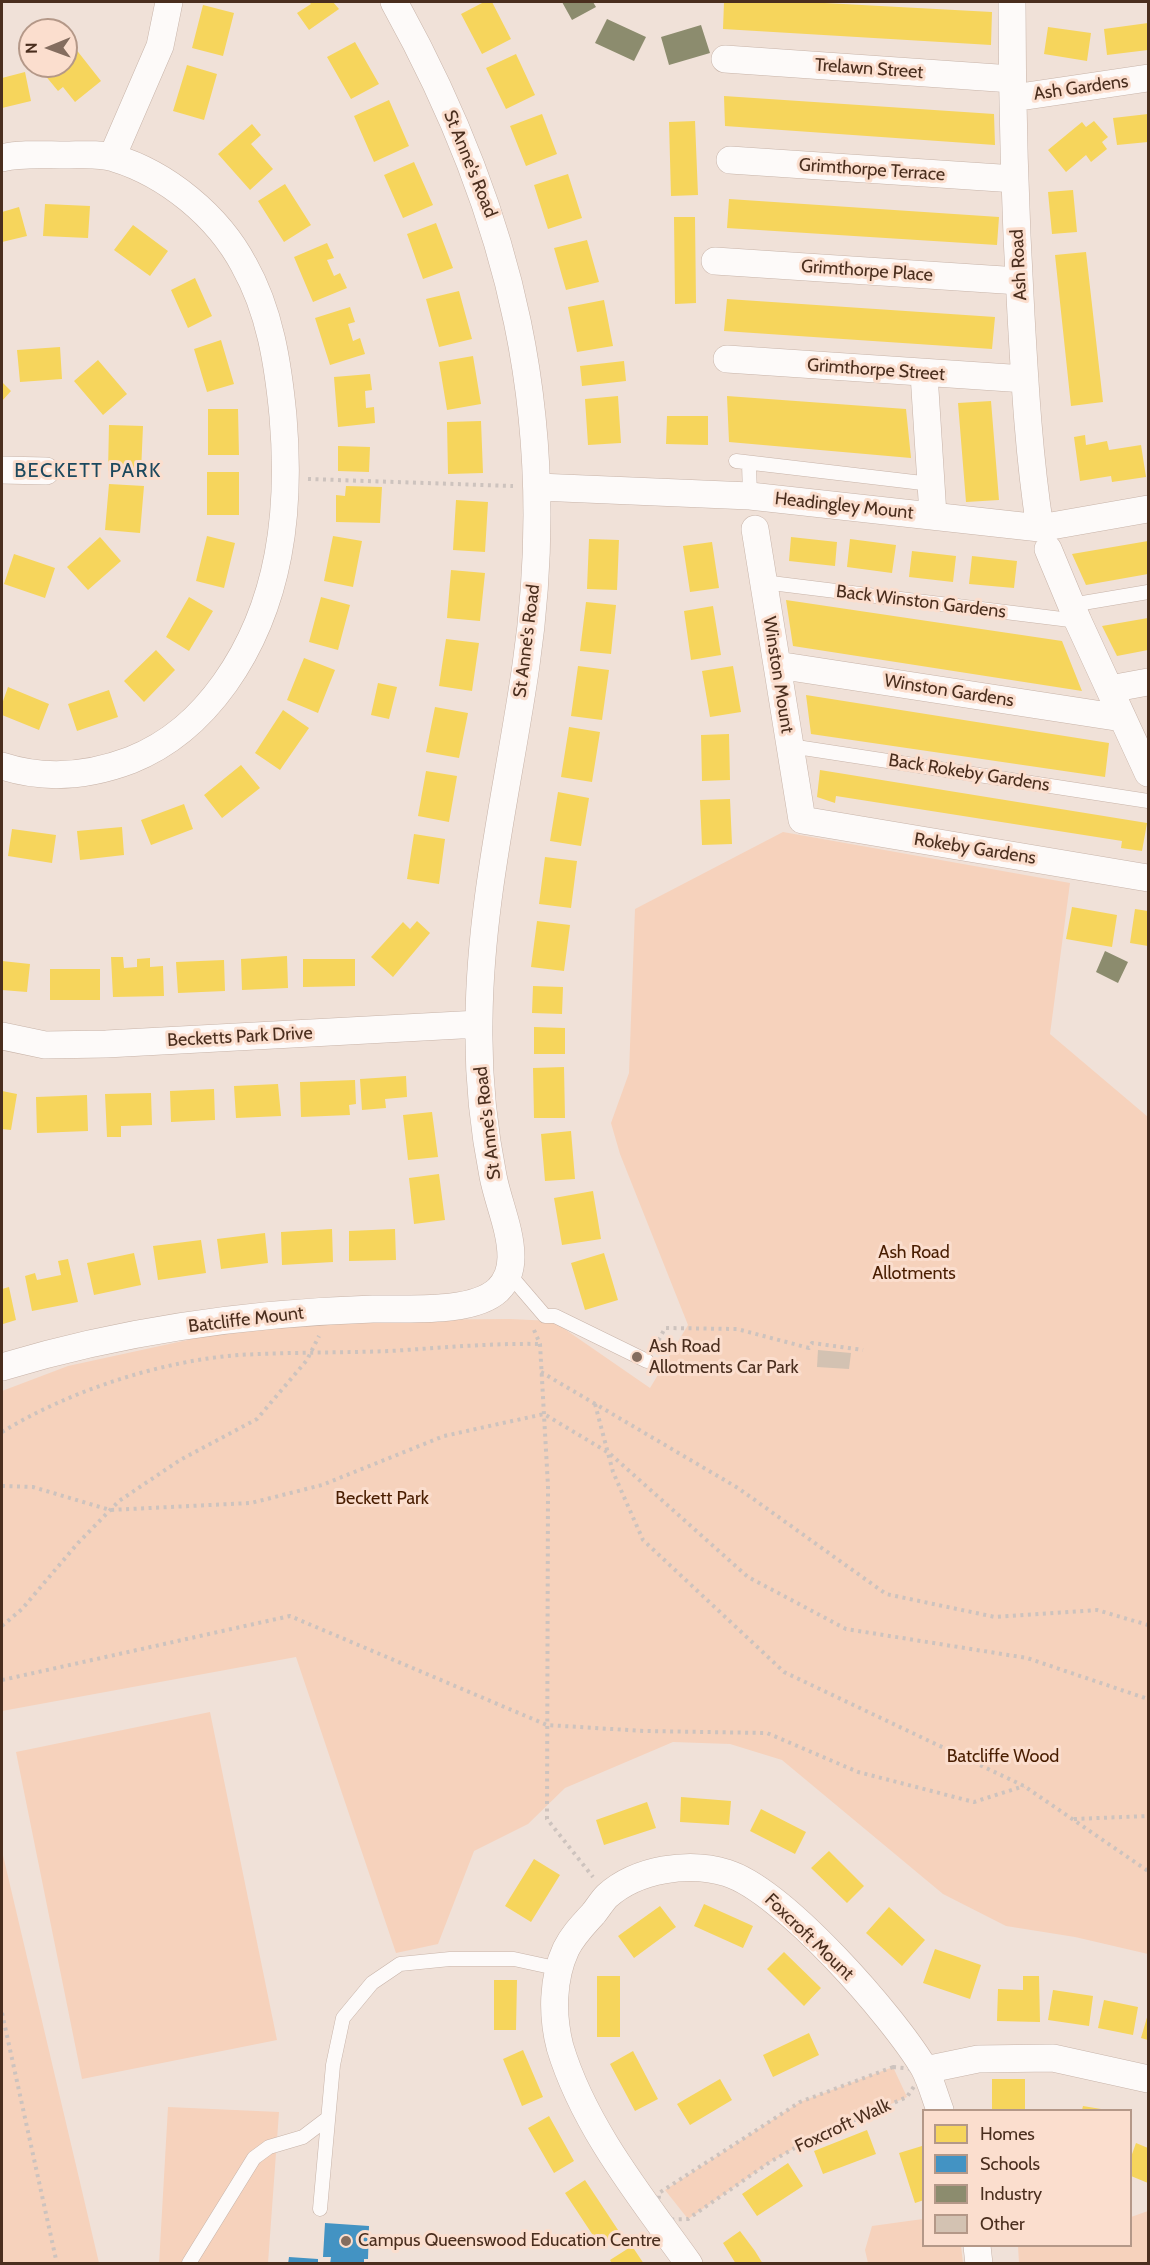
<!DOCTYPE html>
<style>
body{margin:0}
#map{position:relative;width:1150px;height:2265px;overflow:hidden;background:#f0e1d8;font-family:Cabin,sans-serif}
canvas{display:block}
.frame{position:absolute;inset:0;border:3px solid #4a2e1e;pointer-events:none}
.legend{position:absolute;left:922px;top:2109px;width:210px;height:138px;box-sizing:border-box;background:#fbdece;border:2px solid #b49888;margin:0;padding:8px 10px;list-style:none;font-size:18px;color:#4a2e1e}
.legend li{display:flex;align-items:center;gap:12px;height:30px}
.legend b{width:30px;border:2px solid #b49888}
.north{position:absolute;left:18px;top:18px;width:60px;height:60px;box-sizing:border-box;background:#fbdece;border:2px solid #b49888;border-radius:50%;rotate:269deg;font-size:16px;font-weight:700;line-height:24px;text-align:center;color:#4a2e1e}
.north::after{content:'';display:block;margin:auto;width:21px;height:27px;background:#846d5f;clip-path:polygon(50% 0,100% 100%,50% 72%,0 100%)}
</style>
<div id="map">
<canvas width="1150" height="2265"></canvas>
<div class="frame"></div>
<ul class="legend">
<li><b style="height:16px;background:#f6d55c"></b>Homes</li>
<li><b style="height:16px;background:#4393c3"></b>Schools</li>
<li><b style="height:16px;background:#8c8c6e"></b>Industry</li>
<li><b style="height:16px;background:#d3c2b2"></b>Other</li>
</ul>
<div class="north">N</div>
</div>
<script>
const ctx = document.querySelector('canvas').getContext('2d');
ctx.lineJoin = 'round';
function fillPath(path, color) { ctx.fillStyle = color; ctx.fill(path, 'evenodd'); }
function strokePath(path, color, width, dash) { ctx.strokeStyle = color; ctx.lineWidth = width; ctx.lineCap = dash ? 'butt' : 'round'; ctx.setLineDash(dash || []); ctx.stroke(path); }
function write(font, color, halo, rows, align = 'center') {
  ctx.font = font + ' Cabin,sans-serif'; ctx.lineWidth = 6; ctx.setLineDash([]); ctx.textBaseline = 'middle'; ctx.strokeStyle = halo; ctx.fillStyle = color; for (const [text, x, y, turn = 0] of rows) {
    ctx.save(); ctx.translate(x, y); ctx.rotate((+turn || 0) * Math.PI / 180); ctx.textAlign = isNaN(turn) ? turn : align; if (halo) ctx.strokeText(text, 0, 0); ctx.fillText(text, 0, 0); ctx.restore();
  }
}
const green = new Path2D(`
 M783,832l287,51 -20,151 98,83v837l-73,-17 -69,-11 -63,-32 -161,-134 -52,-16 -57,-2 -108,46 -37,36 -54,27 -36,93 -42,9 -100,-296 -294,54v-320l66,-25 161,-35 151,-11 130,-1 43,2 97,67 38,-63 -68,-171 -9,-31 18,-50 6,-164z
 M210,1712l67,328 -195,39 -66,-327z
 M2,1851l97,412h-97z
 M893,2067l14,30 -100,44 -37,21 -82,57 -23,-29 135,-88z
 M168,2107l111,5 -11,151 -109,1z
 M1148,2211v52h-129l-1,-17h112l1,-29z
 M923,2219l1,27h37l2,17h-95l-3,-13 7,-24z`);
const homes = new Path2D(`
 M309,2h24l6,7 -30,21 -12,-17 14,-9z
 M484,2h8l19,37 -29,15 -21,-40z
 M724,2h82l186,10 -1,33 -268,-16z
 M203,5l31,8 -11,43 -31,-8z
 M1148,23v27l-41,5 -3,-26z
 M1048,27l43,6 -4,28 -43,-7z
 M355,42l24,42 -28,15 -24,-42z
 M75,48l26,33 -26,21 -12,-15 -5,4 -14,-17 9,-8h13v-11z
 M516,54l19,41 -29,14 -20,-41z
 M187,65l30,9 -13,46 -31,-9z
 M25,72l6,29 -29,7v-30z
 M724,96l270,18 1,31 -270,-19z
 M389,100l20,46 -35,16 -20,-46z
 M542,114l15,40 -31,12 -16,-40z
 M1148,114v28l-31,3 -4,-27z
 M695,121l3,74 -27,1 -2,-74z
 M1094,121l14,16 -6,5 5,7 -16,13 -5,-7 -20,17 -18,-22 34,-28 4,5z
 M252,124l9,11 -10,9 22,25 -23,21 -32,-36z
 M414,162l19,43 -30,13 -19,-43z
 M568,174l14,44 -34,11 -14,-44z
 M285,184l26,41 -27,17 -26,-41z
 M1073,190l4,42 -25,2 -4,-42z
 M729,199l270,18 -2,28 -270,-17z
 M45,204l45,2 -2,32 -45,-2z
 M19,207l8,29 -25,6v-30z
 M674,217h21l1,86 -21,1z
 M436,223l17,45 -30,11 -16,-45z
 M133,225l35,26 -18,25 -36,-26z
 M587,240l12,42 -33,8 -12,-42z
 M327,243l7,15 -7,2 7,16 6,-3 7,15 -34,14 -19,-45z
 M1086,252l17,150 -32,4 -16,-151z
 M195,278l17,38 -24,12 -17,-38z
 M459,291l13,48 -33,8 -13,-48z
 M727,299l268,18 -3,32 -268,-18z
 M604,300l9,46 -36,6 -9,-45z
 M350,307l5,15 -7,2 5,17 7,-3 5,16 -35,11 -15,-47z
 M221,340l13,44 -27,8 -13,-43z
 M60,347l2,32 -42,3 -3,-32z
 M473,356l8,48 -34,6 -8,-48z
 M98,360l29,34 -24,21 -29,-34z
 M624,361l2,20 -44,5 -2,-20z
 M370,374l2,16 -7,1 1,17 8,-1 1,16 -37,4 -4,-50z
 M2,382l9,9 -9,10z
 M618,396l3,47 -33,2 -3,-46z
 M727,396l179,13 5,49 -182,-16z
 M991,401l8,99 -33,2 -8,-99z
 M208,409h30l1,46h-31z
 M667,416h41v29l-42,-1z
 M481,421l2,52 -35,1 -1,-52z
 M109,425l34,1 -2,46 -33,-1z
 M1085,435l1,10 21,-4 2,9 32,-5 5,32 -34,5 -1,-6 -31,5 -6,-44z
 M338,446l32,1 -1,25 -31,-1z
 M207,472h32v43h-32z
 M109,484l35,2 -4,47 -35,-3z
 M346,486l36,1 -2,36 -44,-1v-27l9,1z
 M456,500l32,2 -3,50 -32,-2z
 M207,536l28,7 -11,45 -28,-7z
 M333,536l29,5 -9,46 -29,-6z
 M100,537l21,24 -33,29 -21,-23z
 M791,537l46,5 -2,24 -46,-5z
 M589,539l30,1 -2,50 -30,-1z
 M850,539l46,6 -4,28 -45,-6z
 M1148,541v33l-62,11 -14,-31z
 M712,542l7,46 -29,4 -7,-46z
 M912,551l44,5 -3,26 -44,-5z
 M14,554l41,14 -10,30 -41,-14z
 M972,556l45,5 -3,27 -45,-4z
 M451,570l34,3 -5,48 -33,-3z
 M189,597l24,14 -24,40 -23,-14z
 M321,597l29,8 -12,45 -29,-8z
 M786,600l276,41 20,50 -289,-45z
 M586,602l30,3 -5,49 -31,-3z
 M713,606l8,49 -30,5 -7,-49z
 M1148,618v32l-31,6 -15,-30z
 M446,639l33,4 -7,48 -33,-5z
 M156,650l19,20 -31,32 -20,-21z
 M304,658l31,12 -17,43 -31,-13z
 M578,666l31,4 -7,50 -31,-4z
 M733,666l8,46 -31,5 -8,-46z
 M378,683l19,4 -8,32 -18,-4z
 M8,687l41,17 -10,26 -37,-15v-11z
 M109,690l9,27 -41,14 -9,-27z
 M806,695l303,48 -4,34 -294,-43z
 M435,707l33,6 -9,45 -33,-6z
 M283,710l26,18 -29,42 -25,-17z
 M569,727l31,5 -8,50 -31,-5z
 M729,734l1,46 -28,1 -1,-46z
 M241,765l19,23 -38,30 -18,-23z
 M820,770l327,53 -5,28 -21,-3 1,-7 -286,-45 -1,7 -18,-6z
 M426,771l31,5 -8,46 -31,-6z
 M558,792l31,6 -8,48 -31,-5z
 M730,799l2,45 -30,1 -2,-45z
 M184,804l9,25 -42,16 -10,-25z
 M122,827l2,28 -44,5 -3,-29z
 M12,829l44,6 -4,28 -44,-7z
 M414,834l31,5 -6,45 -32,-5z
 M545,857l32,4 -6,47 -32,-4z
 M1072,907l45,8 -5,32 -46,-8z
 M1135,909l13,2v35l-18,-3z
 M417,921l13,12 -37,44 -22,-20 32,-35 7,7z
 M537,921l33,4 -6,46 -33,-4z
 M287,956l1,32 -46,2 -1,-31z
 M111,957h12l1,11 13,-1v-8l13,-1v9l13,-1 1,30 -51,1z
 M303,959h52v27l-52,1z
 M224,960l1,31 -47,2 -2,-31z
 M2,961l28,3 -3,28 -25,-2z
 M50,969h50v31h-50z
 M533,986l30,1 -1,27 -30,-1z
 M534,1027l31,1v26h-31z
 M564,1067l1,51h-31l-1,-50z
 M406,1076l1,21 -22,2 1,9 -24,2 -2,-31z
 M355,1080l1,24 -7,1 1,10 -49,2 -1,-35z
 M278,1084l3,32 -45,2 -2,-32z
 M214,1089l1,31 -44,2 -1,-31z
 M2,1091l15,3 -6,36 -9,-1z
 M151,1093l1,32 -31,1v11h-14l-2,-43z
 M87,1095l1,36 -51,2 -1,-36z
 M432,1112l6,45 -30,3 -5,-45z
 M571,1131l4,48 -30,2 -4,-47z
 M439,1174l6,46 -31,4 -5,-46z
 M593,1191l8,48 -39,6 -8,-47z
 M332,1229l1,33 -51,3 -1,-33z
 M395,1229l1,31 -47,1v-30z
 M265,1233l3,30 -47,6 -4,-30z
 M201,1240l5,33 -48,7 -5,-34z
 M134,1253l7,32 -47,10 -7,-32z
 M604,1253l14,47 -33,10 -14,-47z
 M68,1259l10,43 -46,9 -7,-35 10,-3 2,7 24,-5 -3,-14z
 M9,1287l7,33 -13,4 -1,-35z
 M681,1797l50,4 -2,24 -49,-3z
 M647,1802l9,26 -52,17 -8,-25z
 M761,1809l45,23 -11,22 -45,-23z
 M829,1851l35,35 -17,17 -36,-35z
 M534,1859l26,16 -29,47 -26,-16z
 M704,1904l49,22 -10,22 -49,-22z
 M660,1906l16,21 -42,31 -16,-22z
 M889,1907l36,33 -23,26 -36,-33z
 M935,1949l46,16 -11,34 -47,-16z
 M784,1952l37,36 -17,18 -37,-37z
 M597,1976h23v61h-23z
 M1023,1976h16l1,46 -43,-1 1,-32 25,1z
 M494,1980h23l-1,50h-22z
 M1053,1990l40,6 -4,30 -41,-6z
 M1104,2000l34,7 -5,28 -35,-7z
 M1148,2014v26l-7,-2z
 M809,2033l10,22 -46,22 -10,-22z
 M523,2050l20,47 -21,9 -19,-47z
 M633,2051l25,48 -23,12 -25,-47z
 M720,2079l12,21 -42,25 -13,-21z
 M992,2079h33v31h-33z
 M1083,2106l18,3v1h-19z
 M549,2116l25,45 -20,12 -26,-45z
 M867,2130l9,24 -53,20 -9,-23z
 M1136,2143l12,5v35l-17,-7v-19z
 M922,2146l2,54 -9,3 -16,-50z
 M788,2163l15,23 -46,30 -15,-22z
 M585,2180l35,53 -20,13 -35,-53z
 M740,2231l15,20 8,13h-27l-13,-21z
 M632,2246l12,18h-32l-2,-4z`);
const schools = new Path2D(`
 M325,2223l44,3 -1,33h-4v5h-34l1,-7h-8z
 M289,2257l29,2v5h-30z`);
const industry = new Path2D(`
 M562,2h31l3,5 -24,13z
 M607,19l39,18 -12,24 -39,-18z
 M701,25l9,28 -41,12 -8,-28z
 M1105,951l23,11 -10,21 -22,-11z`);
const building = new Path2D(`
 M818,1350l33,3 -2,16 -32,-2z`);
const path = new Path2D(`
 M308,479l205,7
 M534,1330l6,14 8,142 -1,333 46,58
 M655,1347l10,-19 72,1 72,19 3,-5 51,7
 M541,1372l197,116 148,106 109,23 102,-7 51,15
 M595,1404l18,68 30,68 141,132 240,114 124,85
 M2,1432c67,-41 158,-71 237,-77 50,-3 100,-2 151,-4 50,-3 99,-8 150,-7
 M2,1486l31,1 77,23 141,-7 71,-18 122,-49 100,-22 65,39 139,124 98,52 181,29 121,41
 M2,1626l20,-17 56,-66 41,-42 61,-41 77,-41 50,-59 12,-24
 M2,1680l288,-64 257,109 97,6 123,2 91,39 116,30 50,-16
 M1074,1819l74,-3
 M2,2013l55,251
 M893,2067l32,3 -18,27 -100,44 -37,21 -82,57 -30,1 1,-27 141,-91z`);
const lane = new Path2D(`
 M736,461l195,23
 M749,463l1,33
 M763,582l315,39
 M1071,605l77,-13
 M790,746l358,55
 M509,1274l36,42h10l92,45
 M320,2209l13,-144 10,-47 29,-35 28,-19 50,-5h64l46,10
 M189,2263l65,-105 15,-11 34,-10 25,-19`);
const street = new Path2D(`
 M1012,2c0,104 3,209 9,313 4,71 8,142 19,213
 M725,59l287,20
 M1013,98l135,-20
 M112,157l48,-111 9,-44
 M2,158c19,-5 43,-3 63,-3 16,0 34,-2 49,3 53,16 104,58 130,107 26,46 34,99 39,151 8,94 -2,188 -58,267 -25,35 -54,61 -94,77 -42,16 -86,20 -129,6
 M730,160l285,19
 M715,261l304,20
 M727,359l298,20
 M924,374l9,141
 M2,470l44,1
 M538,487l212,9 290,32 108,-19
 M755,529l47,291 346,58
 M1048,549l30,72 70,152
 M777,665l345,53
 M1110,689l38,-7
 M2,1036l43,9 61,-1 373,-20
 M2,1367c119,-36 246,-54 371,-58 34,-1 99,5 125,-19 9,-9 13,-20 13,-33 0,-27 -13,-55 -18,-81 -10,-50 -15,-105 -14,-156 1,-119 30,-237 47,-355 35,-243 -14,-451 -132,-663
 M925,2070l53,-11 75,-1 95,21
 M977,2246l2,18
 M689,2264c-48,-67 -105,-137 -129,-217 -8,-31 -8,-68 6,-98 7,-14 17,-24 27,-35 5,-6 9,-13 14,-18 30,-27 82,-35 120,-23 57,18 166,143 197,195 7,13 11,29 16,42`);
const markers = [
 [637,1357,6,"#846d5f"],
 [346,2241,6,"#846d5f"]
];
const streetNames = [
 ["Trelawn Street",869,69,4],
 ["Ash Gardens",1081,88,-8],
 ["St Anne's Road",470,164,68],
 ["Grimthorpe Terrace",872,170,4],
 ["Ash Road",1019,265,-93],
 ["Grimthorpe Place",867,271,4],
 ["Grimthorpe Street",876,370,4],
 ["Headingley Mount",844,506,6],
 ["Back Winston Gardens",921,602,7],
 ["St Anne's Road",527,641,-83],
 ["Winston Mount",778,675,81],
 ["Winston Gardens",949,691,9],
 ["Back Rokeby Gardens",969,773,9],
 ["Rokeby Gardens",975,849,9],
 ["Becketts Park Drive",240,1037,-3],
 ["St Anne's Road",488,1123,-97],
 ["Batcliffe Mount",246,1320,-7],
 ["Foxcroft Mount",809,1937,44],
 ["Foxcroft Walk",843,2126,-25]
];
const parkNames = [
 ["Ash Road",914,1253],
 ["Allotments",914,1274],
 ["Beckett Park",382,1499],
 ["Batcliffe Wood",1003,1757]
];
const poiNames = [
 ["Ash Road",649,1347],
 ["Allotments Car Park",649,1368],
 ["Campus Queenswood Education Centre",358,2241]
];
const neighbourhoodNames = [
 ["BECKETT PARK",88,471]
];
fillPath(green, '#f6d2bc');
fillPath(homes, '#f6d55c');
fillPath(schools, '#4393c3');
fillPath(industry, '#8c8c6e');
fillPath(building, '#d3c2b2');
strokePath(lane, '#c7b3a8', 15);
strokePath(street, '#c7b3a8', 28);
strokePath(path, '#cdc3be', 4, [3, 4.5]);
strokePath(lane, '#fdfaf9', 14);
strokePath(street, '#fdfaf9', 27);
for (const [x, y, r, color] of markers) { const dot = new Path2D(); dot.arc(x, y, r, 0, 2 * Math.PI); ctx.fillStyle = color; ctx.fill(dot); strokePath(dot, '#fbdece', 2); }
write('18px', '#4a2e1e', '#fbdece', streetNames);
write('18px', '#491d00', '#fbdece', parkNames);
write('18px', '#4a2e1e', '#fbdece', poiNames, 'left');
ctx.letterSpacing = '1.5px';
write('20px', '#1d495e', '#fbdece', neighbourhoodNames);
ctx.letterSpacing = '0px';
</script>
